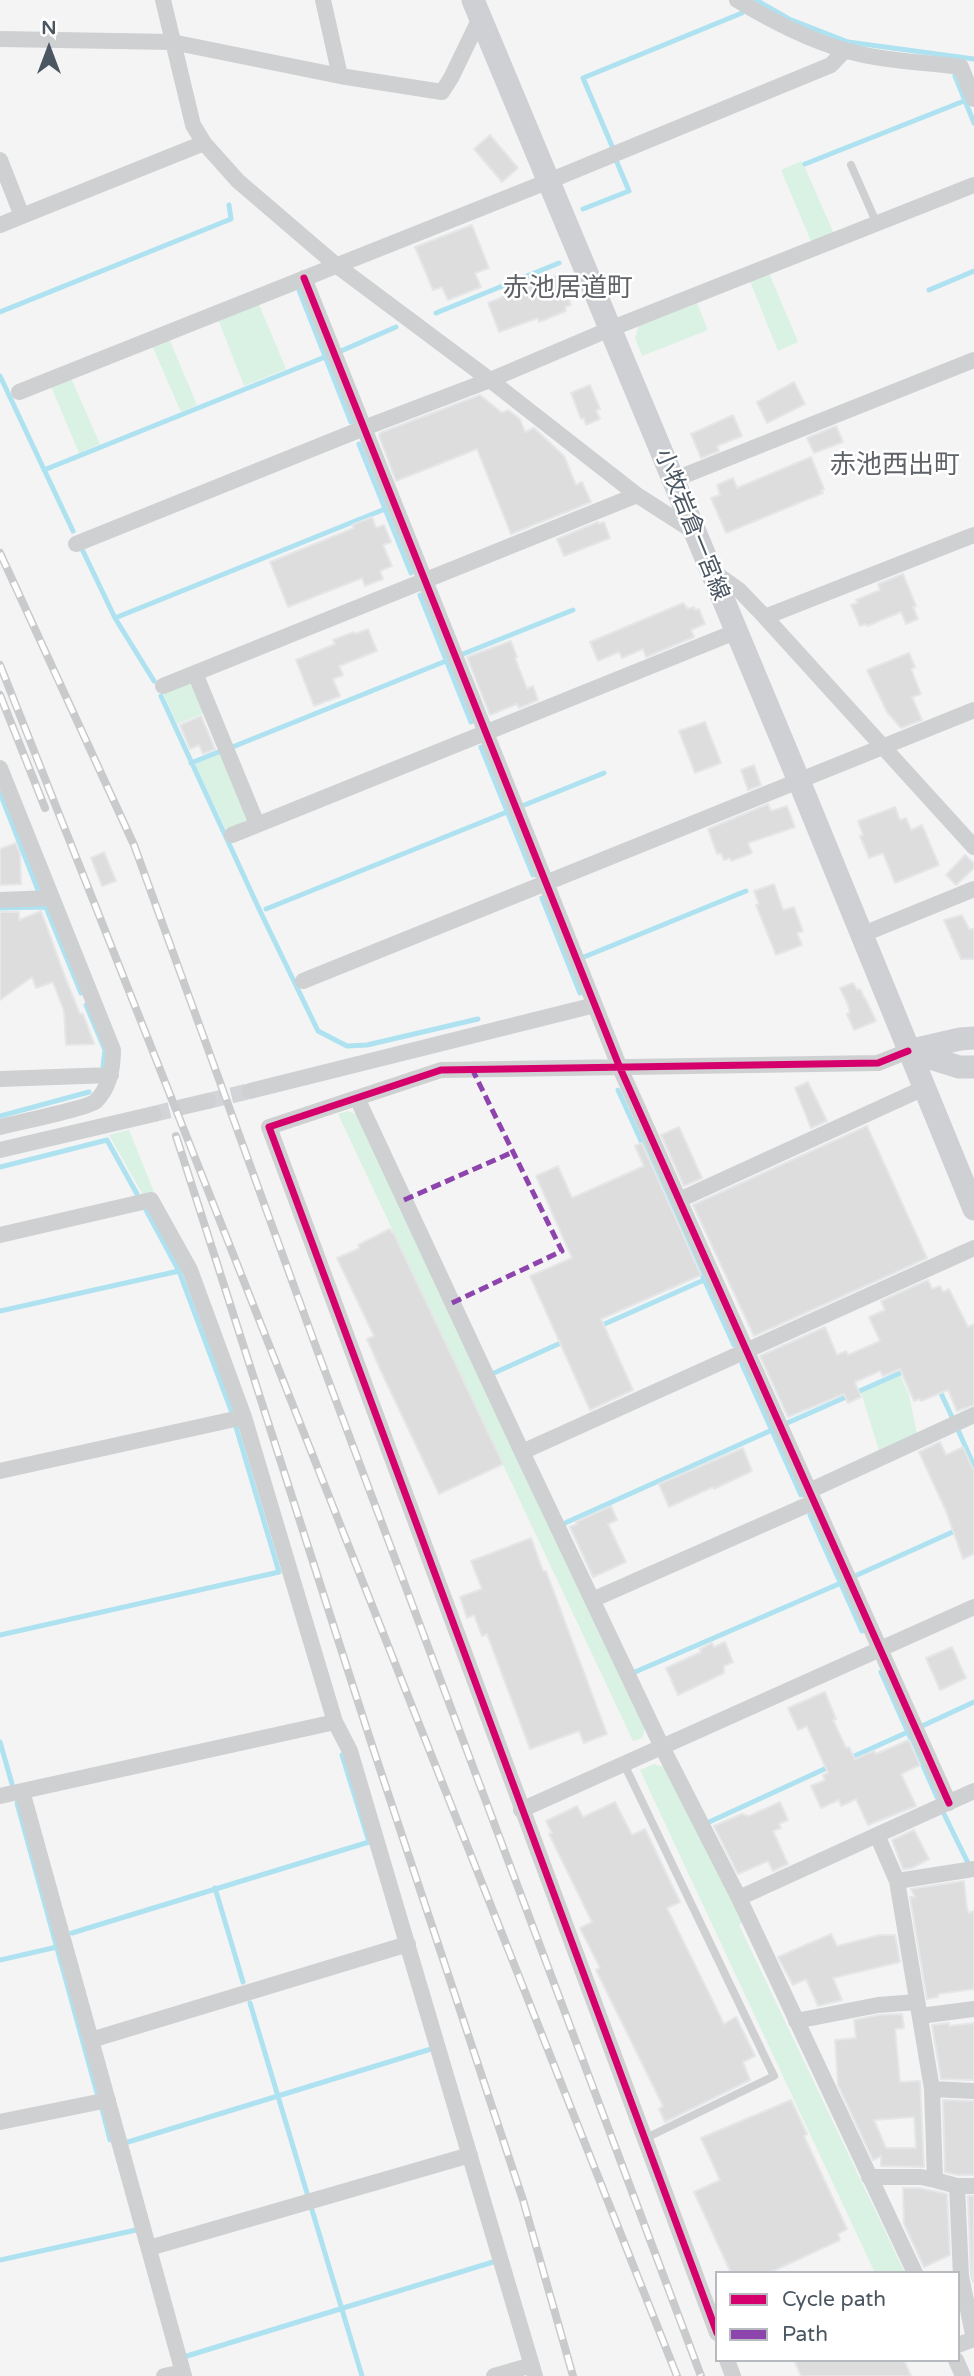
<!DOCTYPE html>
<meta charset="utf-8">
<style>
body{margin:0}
#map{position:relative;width:974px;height:2376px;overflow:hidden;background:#f4f4f4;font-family:"Varela Round",sans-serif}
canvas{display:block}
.legend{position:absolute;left:715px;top:2271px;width:245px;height:91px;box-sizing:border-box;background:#fff;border:2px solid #b7bbc0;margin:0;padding:9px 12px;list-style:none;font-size:21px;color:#4a5661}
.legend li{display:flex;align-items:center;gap:14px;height:35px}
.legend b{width:35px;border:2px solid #b7bbc0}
.north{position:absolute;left:14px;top:14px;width:70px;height:70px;-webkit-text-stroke:5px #fff;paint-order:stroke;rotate:0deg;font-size:19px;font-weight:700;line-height:28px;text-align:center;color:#4a5661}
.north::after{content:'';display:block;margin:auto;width:24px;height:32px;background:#4a5661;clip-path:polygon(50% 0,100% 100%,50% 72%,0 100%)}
</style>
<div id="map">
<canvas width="974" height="2376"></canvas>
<ul class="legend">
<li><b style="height:9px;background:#d6006c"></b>Cycle path</li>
<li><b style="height:9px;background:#8e44ad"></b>Path</li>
</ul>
<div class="north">N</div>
</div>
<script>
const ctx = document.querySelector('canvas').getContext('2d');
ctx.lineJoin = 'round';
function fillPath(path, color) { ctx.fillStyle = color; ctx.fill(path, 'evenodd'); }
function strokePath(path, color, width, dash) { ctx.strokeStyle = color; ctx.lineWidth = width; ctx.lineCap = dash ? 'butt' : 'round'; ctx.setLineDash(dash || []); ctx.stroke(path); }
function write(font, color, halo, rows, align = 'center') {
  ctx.font = font + ' "Varela Round","Noto Sans JP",sans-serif'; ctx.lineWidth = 5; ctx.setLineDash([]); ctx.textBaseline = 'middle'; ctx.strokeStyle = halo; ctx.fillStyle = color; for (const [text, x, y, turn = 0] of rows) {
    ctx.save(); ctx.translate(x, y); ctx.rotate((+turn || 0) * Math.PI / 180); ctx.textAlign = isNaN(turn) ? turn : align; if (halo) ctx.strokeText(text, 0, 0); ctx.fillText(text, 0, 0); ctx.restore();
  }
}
const green = new Path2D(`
 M802,161l32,73 -23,7 -30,-71z
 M769,273l29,69 -20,9 -28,-70z
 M257,300l29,69 -42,17 -27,-70z
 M697,303l11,27 -66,26 -7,-18 4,-12z
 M168,336l29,69 -16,7 -30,-69z
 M70,376l30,68 -21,9 -29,-69z
 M193,678l14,34 -30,12 -15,-33z
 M224,752l28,65 -26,13 -31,-66z
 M348,1111l11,5 287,609 -4,13 -9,3 -295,-627z
 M129,1130l25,62 -11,3 -34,-60z
 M900,1375l9,20 8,39 -38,17 -18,-59z
 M654,1764l13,4 76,154 -4,3 166,348h-30l-235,-503z`);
const stream = new Path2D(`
 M756,0l33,19 59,23 126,17
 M955,76l19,47
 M612,146l-29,-68 159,-65
 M805,164l159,-63
 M583,209l46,-18 -13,-31
 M299,290l52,132
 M929,290l45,-19
 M0,312l231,-93 -2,-14
 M436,313l123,-50
 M341,351l55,-24
 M0,376l73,155
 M359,444l52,129
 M44,470l281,-113
 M81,547l34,71 39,63
 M420,595l51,127
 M115,618l270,-109
 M463,654l110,-44
 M161,696l99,215 58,120 29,15 20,-1 111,-26
 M481,747l52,128
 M230,748l216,-87
 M191,763l30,-12
 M0,793l38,97
 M522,806l82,-33
 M542,898l38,95
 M45,905l36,88
 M0,908l45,-1
 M266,909l241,-97
 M584,957l162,-66
 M86,1005l19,45 -2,16
 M618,1090l116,255
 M0,1116l89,-24
 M0,1167l107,-27 30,54
 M146,1210l33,61 52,139
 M0,1311l179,-40
 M600,1326l104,-46
 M742,1364l59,131
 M494,1373l71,-32
 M938,1387l14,30
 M785,1424l122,-54
 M959,1432l15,34
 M810,1515l52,116
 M565,1523l207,-93
 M855,1576l102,-46
 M0,1635l279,-63 -43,-145
 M635,1672l206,-89
 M881,1672l56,125
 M920,1727l54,-25
 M0,1742l12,42
 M850,1758l58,-26
 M17,1803l80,290
 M944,1814l25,51
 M707,1823l124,-57
 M215,1888l28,94
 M72,1933l297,-91 -27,-87
 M0,1960l57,-13
 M250,2003l57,190
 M102,2109l8,31
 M128,2142l303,-93
 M312,2210l50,166
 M0,2260l136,-30
 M187,2356l306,-94`);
const building = new Path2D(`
 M490,135l28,33 -16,14 -28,-33z
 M472,225l17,43 -14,5 6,14 -33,13 -6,-13 -9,3 -18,-43z
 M543,274l2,6 14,-5 12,30 -6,2 1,4 -27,11 -1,-4 -39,14 -11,-29 32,-13 -2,-6z
 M794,382l11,22 -38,19 -10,-21z
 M590,385l10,24 -4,1 4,9 -14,6 -2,-7 -3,1 -10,-26z
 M480,395l22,18 6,-3 12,9 5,13 9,-4 30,28 12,29 6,-3 9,20 -80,32 -34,-85 -81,32 -17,-45 1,-3z
 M733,415l9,21 -25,10 2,5 -18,7 -10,-24z
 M836,426l7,16 -29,11 -7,-15z
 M811,457l13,32 -3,2 2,2 -97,40 -15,-35 9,-3 -3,-10 16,-7 4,10z
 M372,517l4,11 8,-3 7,17 -8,3 9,21 -12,5 3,8 -18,7 -3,-8 -74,29 -18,-45 84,-34 -2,-3z
 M598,522l1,2 5,-2 6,16 -46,18 -7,-17z
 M903,574l13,32 -3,1 5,12 -12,5 -5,-12 -34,14 -1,-2 -6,2 -9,-21 7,-2 -2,-3 24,-10 -2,-6z
 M683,603l5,6 6,-2 1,3 4,-1 6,15 -14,6 3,7 -48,20 -3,-8 -21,9 -3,-6 -21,9 -8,-19z
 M368,629l9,22 -38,15 4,9 -10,4 7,17 -26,10 -18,-46 39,-16 -2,-4 21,-8 1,2z
 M511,641l6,16 -2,1 12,31 6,-3 5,14 -19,8 -2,-4 -27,11 -23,-58z
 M909,653l6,14 -4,2 10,25 -9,3 10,23 -21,8 -14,-16 -20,-42z
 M201,716l14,33 -12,5 -4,-9 -9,4 -10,-24z
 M705,722l16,41 -26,10 -16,-42z
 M754,765l7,20 -13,5 -7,-20z
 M768,804l3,7 16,-5 8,21 -47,16 4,10 -21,8 -1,-3 -6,2 -3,-7 -4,1 -9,-25z
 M895,807l5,13 6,-2 5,12 11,-5 17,40 -44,18 -12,-30 -14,5 -9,-22 3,-1 -5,-14z
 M16,843l4,11 1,30 -21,1v-36z
 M104,852l12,29 -14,5 -11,-28z
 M965,855l9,8v5l-18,17 -10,-10z
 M774,884l9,26 11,-3 9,24 -6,2 5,12 -26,10 -20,-50 3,-1 -5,-13z
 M41,911l24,66 15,37h3l11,30 -28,1 -2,-34 -11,-29 -17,6 -4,-11 -32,23v-88h19v8z
 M962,915l7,14h5v30h-13l-17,-39z
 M853,983l4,7 3,-1 4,9h1l11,23 -22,9 -7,-16 3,-1 -2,-8 -8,-17z
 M808,1082l19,39 -16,7 -16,-40z
 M867,1126l60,132 -173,78 -61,-131z
 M679,1127l23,51 -18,8 -23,-51z
 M642,1143l59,132 -100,44 32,71 -43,20 -60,-134 42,-18 -36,-82 22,-10 14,32 72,-32 -9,-20z
 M390,1229l2,4 1,-1 110,232 -64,30 -59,-125 -13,-30 7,-3 -37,-78 23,-10 -2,-3z
 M928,1280l4,9 8,-3 3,6 6,-3 19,38 6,-3v81l-17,6 -9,-21 -27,11 -1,-2 -6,2 -14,-32 -17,7 -3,-5 -25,11 6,15 -13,6 -4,-9 -56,23 -28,-61 65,-29 12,28 9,-4 2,4 32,-14 -11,-24 16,-7 -4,-9z
 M940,1442l6,13 17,-8 11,24v83l-11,5 -17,-48 -27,-59z
 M743,1448l9,23 -38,18 -1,-2 -44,20 -10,-23z
 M611,1506l6,14 -9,4 18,38 -33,15 -23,-50 7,-3 -1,-2z
 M531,1538l12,33h3l61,163 -23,9 -5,-12 -49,18 -43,-115 -5,2 -8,-21 -7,3 -7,-21 22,-8 -11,-28z
 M725,1642l8,20 -9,4v7l-46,22 -12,-27 35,-16 -1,-3 12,-6 2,4z
 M952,1647l14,31 -26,12 -14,-32z
 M825,1692l11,27 -3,1 13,28 3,-1 6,12 19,-8 2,3 33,-14 11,25 -19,9 15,32 -48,19 -12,-26 -15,7 -2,-6 -18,8 -10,-22 14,-6 -2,-5 5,-2 -21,-47 -9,4 -10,-22z
 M615,1802l17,33 13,-6 35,73 -13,6 57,116 12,-7 19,39 -12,6 7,18 -85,42 -6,-13 4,-3 -67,-136 4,-2 -20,-40 12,-6 -43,-88 3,-1 -6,-12 31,-15 6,11z
 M780,1802l8,18 -9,4 2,4 -8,3 15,33 -15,7 -5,-10 -30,13 -24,-48 28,-12 7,2z
 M914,1830l15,29 -17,9 -9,1 -11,-29z
 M964,1881l3,28 2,4 5,-2v78l-36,5v3l-11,2 -17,-102h5l-4,-8z
 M831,1934l6,12 43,-11h15l5,27 -67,16 9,22 -24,6 -12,-27 -13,6 -15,-28z
 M902,2014l2,14 -9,1 5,53 20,-1 4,86 -43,-1v-10l-8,4 -35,-75 -3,-45 21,-2 -2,-18 25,-5zM914,2117l2,31h-30l-12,-28z
 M949,2023v3l25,-3v57l-33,-1 -9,-54z
 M791,2100l16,34 -3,2 43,93 -9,5 2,6 -71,33h-38l-37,-81 26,-12 -19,-42z
 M943,2100l31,1v74h-16l-13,-3z
 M903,2188h17l27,6 3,61 -26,12 -20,-43z
 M968,2196h6l-1,86 -2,-7z
 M794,2360h110l7,16h-110z`);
const streetTunnel = new Path2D(`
 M208,1101l42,-10
 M154,1114l28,-7`);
const lane = new Path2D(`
 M851,165l26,59
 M624,1764l150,312 -130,63`);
const street = new Path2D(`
 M163,0l30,125 11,18 34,38 98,84 154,115 147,115 56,36
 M323,0l17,76
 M737,0c33,20 69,39 107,50 37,11 79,12 117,17l13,32
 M0,39l172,3 168,34 102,16 9,-14 29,-60
 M0,160l22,56 182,-73
 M0,225l22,-9
 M304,278l316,790 329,735
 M19,392l530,-211 282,-116 14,-15
 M673,480l301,-120
 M76,544l288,-116 126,-48 120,-51 364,-144
 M711,570l28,20 26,27 209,230
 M765,617l209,-82
 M195,673l62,151
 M163,686l474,-191
 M0,768l113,282c0,18 -4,38 -17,51 -7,7 -81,22 -96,26
 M232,835l503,-203
 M0,900l51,-2
 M861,935l113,-46
 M303,981l671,-271
 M0,1079l111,-4
 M250,1091l345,-86
 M357,1098l165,354
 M182,1107l26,-6
 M0,1150l154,-36
 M679,1200l245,-112
 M0,1235l151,-35 39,70 54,147 91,305 15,29 185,625
 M0,1471l244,-54
 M809,1491l165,-76
 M592,1600l222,-98
 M22,1791l162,585
 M974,1791l-97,44 20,46 35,208 3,91 22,6h17
 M0,1796l335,-74
 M521,1810l453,-203
 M897,1881l77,-12
 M739,1898l138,-63
 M920,2016l54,-7
 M796,2021l82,-16 39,-3
 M91,2040l317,-96
 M932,2089l42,2
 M0,2122l108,-22
 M869,2177h52l14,3
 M957,2186l4,90 13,63 -16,6
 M149,2248l321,-93
 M915,2273l-176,-375 -77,-151 -140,-295 452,-204
 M717,2333l-448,-1206 172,-57 437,-7 30,-12
 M727,2360l6,16
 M956,2360l7,16
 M164,2376l19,-4
 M494,2376l38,-11`);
const secondary = new Path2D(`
 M473,0l326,781 175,428
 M908,1051l51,16h15
 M908,1051l52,-12 14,-1`);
const rail = new Path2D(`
 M0,553l134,292 186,513 381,1018
 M0,665l677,1711
 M0,695l45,113
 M176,1136l193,600 154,464 50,176`);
const quiet = new Path2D(`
 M404,1200l109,-48
 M452,1303l110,-52 -90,-182`);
const cycleway = new Path2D(`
 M304,278l316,790 329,735
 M717,2333l-448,-1206 172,-57 437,-7 30,-12`);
const streetNames = [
 ["小牧岩倉一宮線",691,525,68]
];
const quarterNames = [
 ["赤池居道町",568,289],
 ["赤池西出町",895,466]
];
fillPath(green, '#d9f2e3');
strokePath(stream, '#aee2f0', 5);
fillPath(building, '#ddddde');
strokePath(building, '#e5e6e7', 2);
strokePath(streetTunnel, '#d2d4d7', 16, [16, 8]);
strokePath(lane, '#ced0d2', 8);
strokePath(street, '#ced0d2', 16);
strokePath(secondary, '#ced0d4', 23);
strokePath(rail, '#c9cacc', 8);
strokePath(rail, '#fff', 5, [16]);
strokePath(quiet, '#8e44ad', 5, [10, 5]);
strokePath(cycleway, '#d6006c', 7);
write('23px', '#4a5661', '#fff', streetNames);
write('26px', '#5f6368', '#fff', quarterNames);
</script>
